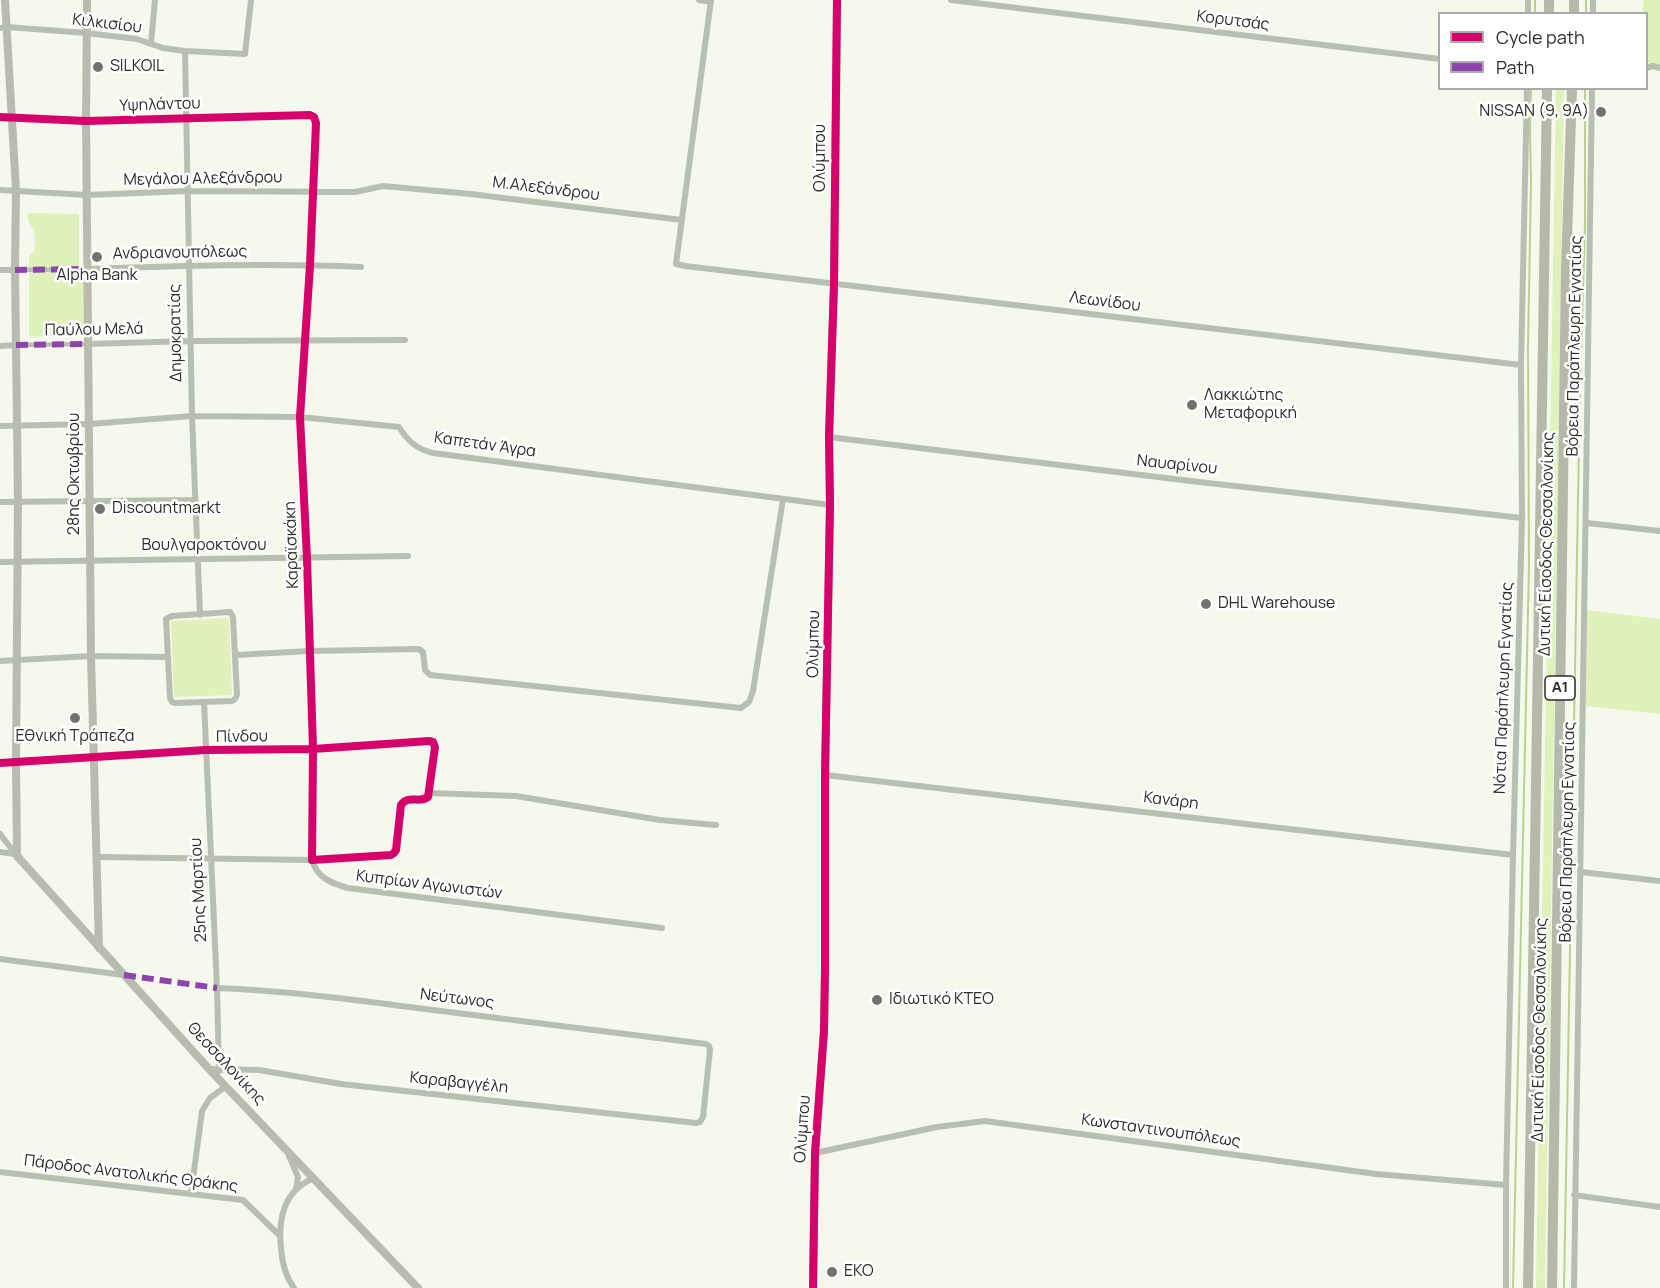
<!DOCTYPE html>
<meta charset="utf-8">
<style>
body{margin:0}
#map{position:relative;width:1660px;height:1288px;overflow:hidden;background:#f4f8ed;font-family:Manrope,sans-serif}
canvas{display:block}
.legend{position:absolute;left:1438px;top:12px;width:210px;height:78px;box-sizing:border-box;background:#fff;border:2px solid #aaaba8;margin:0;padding:8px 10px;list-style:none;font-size:18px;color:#2b2d26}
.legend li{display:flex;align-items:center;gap:12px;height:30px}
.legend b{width:30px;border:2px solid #aaaba8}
</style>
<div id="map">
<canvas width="1660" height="1288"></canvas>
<ul class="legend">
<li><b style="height:8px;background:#d6006c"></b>Cycle path</li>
<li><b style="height:8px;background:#8e44ad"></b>Path</li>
</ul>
</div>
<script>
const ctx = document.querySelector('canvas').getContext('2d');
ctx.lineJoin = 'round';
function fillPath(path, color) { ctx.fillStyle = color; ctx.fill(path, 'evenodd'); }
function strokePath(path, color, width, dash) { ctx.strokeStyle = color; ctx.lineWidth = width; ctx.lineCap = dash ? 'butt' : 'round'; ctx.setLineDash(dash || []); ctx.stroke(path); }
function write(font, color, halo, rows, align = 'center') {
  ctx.font = font + ' Manrope,sans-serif'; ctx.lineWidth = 5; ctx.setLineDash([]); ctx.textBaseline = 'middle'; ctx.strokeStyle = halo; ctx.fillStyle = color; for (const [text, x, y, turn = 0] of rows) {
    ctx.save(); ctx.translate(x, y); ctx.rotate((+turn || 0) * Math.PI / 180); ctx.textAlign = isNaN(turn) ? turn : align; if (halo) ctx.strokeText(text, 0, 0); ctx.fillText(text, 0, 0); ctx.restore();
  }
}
const green = new Path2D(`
 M1644,0h16v66l-13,-2 -1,-50h-4z
 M1564,88l-19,1200h-9l20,-1199z
 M28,213l51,1v51l7,7 2,62 -59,3v-81l6,-6 -1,-20 -6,-9z
 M1587,610l73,9v95l-74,-8z
 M229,618l3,77 -58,2 -3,-76z`);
const stream = new Path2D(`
 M1535,14v-14
 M1586,14v-14
 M1513,1288l16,-722 -1,-219 3,-165 -1,-51 1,-43
 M1564,1288l16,-901 5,-163v-136`);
const pedestrian = new Path2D(`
 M15,270l72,-1
 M16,345l72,-1`);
const minor = new Path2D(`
 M699,0l12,2
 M711,0l-35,264 9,2 836,99
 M951,0l489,59
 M1528,14v-14
 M1593,14v-14
 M0,28l7,-1 79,6 51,6 26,9 22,3 60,3 6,-54
 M151,44l4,-44
 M185,51l7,365 8,199
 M1646,68l7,-2 7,2
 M0,117l86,4 224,-6 4,2 2,6 -6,142 -10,152 7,142 6,190 -1,111 79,-5 3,-2 2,-3 5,-45c8,-11 18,-1 27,-8l7,-50 -2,-5 -4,-1 -116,8 -107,1 -206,13
 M0,190l87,5 101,-4 167,1 28,-6 88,8 211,26
 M87,269c92,-3 183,-6 274,-2
 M0,270h15
 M88,344l102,-3 215,-1
 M0,346l16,-1
 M0,426l89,-2 103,-8 108,1 99,10c9,14 17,22 34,26l397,52
 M829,437l370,45 323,36
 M0,502l194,-2
 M1587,523l73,8
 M0,562l408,-6
 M230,612l3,5 4,78 -2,4 -3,2 -57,2 -3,-1 -2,-4 -4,-79 6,-3z
 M235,655l75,-4 109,-2 4,3 2,18 5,5 311,33 8,-6 4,-11 30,-192
 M0,661l91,-5 77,1
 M204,702l13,286 2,83
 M825,775l688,80
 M429,793l87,3 144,24 56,5
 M0,834l17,22
 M0,852l15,2
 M97,857l215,3c5,18 19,23 36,28l314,40
 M1581,872l79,9
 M0,959l124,16
 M209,1069l50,1 82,14 355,39 4,-1 3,-5 7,-67 -1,-4 -3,-2c-83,-10 -166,-20 -249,-31 -80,-10 -160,-22 -240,-25
 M815,1153l122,-26 48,-6 391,53 130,11
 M289,1156l9,21 -2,12
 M0,1172l243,28 37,36
 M191,1194l11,-83 8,-13 16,-12
 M1574,1195l86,12
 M294,1288c-9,-12 -12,-25 -13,-40 -3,-29 3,-58 33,-70
 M1506,1288v-103l7,-330 9,-337 -1,-153 6,-277
 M1574,1288l18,-1200`);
const tertiary = new Path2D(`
 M813,1288l2,-135 9,-122 1,-62v-194l5,-270 -1,-68 5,-153 3,-284`);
const secondary = new Path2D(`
 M5,0l11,190 -1,80 3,231 -2,262 1,93 192,213 209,219
 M87,0l-1,121 5,535 8,292`);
const motorway = new Path2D(`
 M1549,14v-14
 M1574,14v-14
 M1528,1288l19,-1200
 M1552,1288l14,-1020 6,-180`);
const quiet = new Path2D(`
 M15,270l72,-1
 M16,345l72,-1
 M124,975l93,13`);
const cycleway = new Path2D(`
 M0,117l86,4 224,-6 4,2 2,6 -6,142 -10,152 7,142 6,190 -1,111 79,-5 3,-2 2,-3 5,-45c8,-11 18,-1 27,-8l7,-50 -2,-5 -4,-1 -116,8 -107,1 -206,13
 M813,1288l2,-135 9,-122 1,-62v-194l5,-270 -1,-68 5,-153 3,-284`);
const markers = [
 [98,67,6,"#71746c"],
 [1601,112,6,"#71746c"],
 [97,257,6,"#71746c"],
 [1192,405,6,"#71746c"],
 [100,509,6,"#71746c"],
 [1206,604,6,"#71746c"],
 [75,718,6,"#71746c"],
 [877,1000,6,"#71746c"],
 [832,1272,6,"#71746c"]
];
const shields = [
 [1560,688,30]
];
const shieldNames = [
 ["Α1",1560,688]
];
const streetNames = [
 ["Κορυτσάς",1233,21,7],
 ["Κιλκισίου",107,24,7],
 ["Υψηλάντου",160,105,-2],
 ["Ολύμπου",821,158,-90],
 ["Μεγάλου Αλεξάνδρου",203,179,-1],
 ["Μ.Αλεξάνδρου",546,189,7],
 ["Ανδριανουπόλεως",180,253,-1],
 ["Λεωνίδου",1105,302,7],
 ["Παύλου Μελά",94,330,-1],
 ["Δημοκρατίας",176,333,-91],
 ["Βόρεια Παράπλευρη Εγνατίας",1575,346,-89],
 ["Καπετάν Άγρα",485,445,8],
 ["Ναυαρίνου",1177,465,6],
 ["28ης Οκτωβρίου",75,474,-90],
 ["Δυτική Είσοδος Θεσσαλονίκης",1547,544,-89],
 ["Καραϊσκάκη",292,545,-92],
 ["Βουλγαροκτόνου",204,546],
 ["Ολύμπου",814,644,-89],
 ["Νότια Παράπλευρη Εγνατίας",1504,688,-88],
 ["Πίνδου",242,737,-1],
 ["Κανάρη",1171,801,7],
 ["Βόρεια Παράπλευρη Εγνατίας",1568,832,-89],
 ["Κυπρίων Αγωνιστών",429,885,7],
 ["25ης Μαρτίου",199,890,-93],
 ["Νεύτωνος",457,999,7],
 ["Δυτική Είσοδος Θεσσαλονίκης",1540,1030,-89],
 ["Θεσσαλονίκης",226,1064,47],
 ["Καραβαγγέλη",459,1083,6],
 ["Ολύμπου",803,1129,-86],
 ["Κωνσταντινουπόλεως",1161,1131,8],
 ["Πάροδος Ανατολικής Θράκης",131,1174,7]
];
const poiNames = [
 ["SILKOIL",110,67],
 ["NISSAN (9, 9Α)",1589,112,"right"],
 ["Alpha Bank",97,276,"center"],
 ["Λακκιώτης",1204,396],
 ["Μεταφορική",1204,414],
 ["Discountmarkt",112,509],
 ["DHL Warehouse",1218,604],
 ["Εθνική Τράπεζα",75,737,"center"],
 ["Ιδιωτικό ΚΤΕΟ",889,1000],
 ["EKO",844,1272]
];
fillPath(green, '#e0f1bc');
strokePath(stream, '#bbcf8e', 2);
strokePath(pedestrian, '#b9beb2', 4.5);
strokePath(minor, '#b9beb2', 6);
strokePath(tertiary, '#b9beb2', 8);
strokePath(secondary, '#b8bcaf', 8);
strokePath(motorway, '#b4b9a9', 10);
strokePath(quiet, '#8e44ad', 6, [12, 6]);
strokePath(cycleway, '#d6006c', 8);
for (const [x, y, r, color] of markers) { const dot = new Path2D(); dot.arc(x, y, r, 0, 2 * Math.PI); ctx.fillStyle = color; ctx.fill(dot); strokePath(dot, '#fff', 2); }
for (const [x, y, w] of shields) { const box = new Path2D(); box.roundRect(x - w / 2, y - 12, w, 24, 4.5); ctx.fillStyle = '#fff'; ctx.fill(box); strokePath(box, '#2b2d26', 1.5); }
write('bold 15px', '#2b2d26', null, shieldNames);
write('16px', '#2b2d26', '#fff', streetNames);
write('16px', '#2b2d26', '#fff', poiNames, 'left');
</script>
